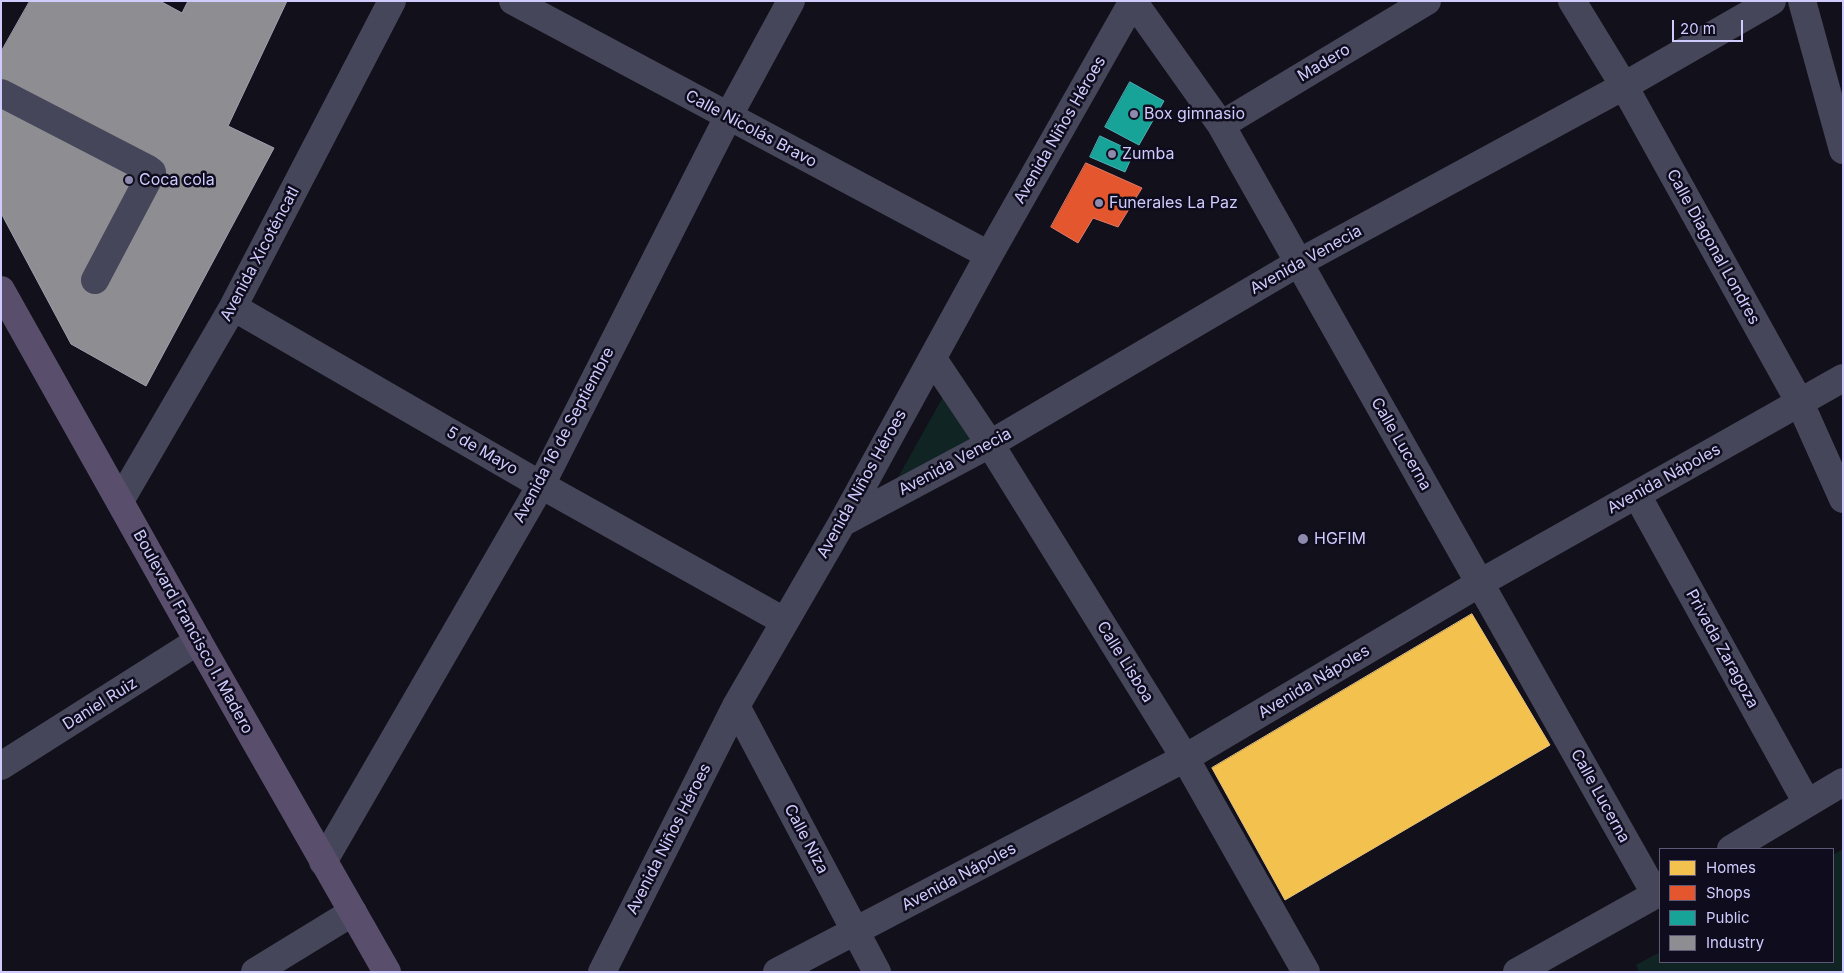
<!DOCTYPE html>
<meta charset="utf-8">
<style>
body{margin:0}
#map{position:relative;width:1844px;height:973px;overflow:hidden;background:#12101a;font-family:Inter,sans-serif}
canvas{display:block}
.frame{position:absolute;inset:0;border:2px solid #cfcbfd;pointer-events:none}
.legend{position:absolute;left:1659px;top:848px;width:175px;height:115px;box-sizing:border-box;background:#0f0d1d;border:1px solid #5c5977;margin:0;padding:6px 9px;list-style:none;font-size:15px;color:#cfcbfd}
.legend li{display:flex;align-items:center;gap:10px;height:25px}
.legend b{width:25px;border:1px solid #5c5977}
.scale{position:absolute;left:1672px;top:20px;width:71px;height:22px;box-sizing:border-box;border:2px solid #cfcbfd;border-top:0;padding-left:6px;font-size:15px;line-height:18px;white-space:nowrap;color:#cfcbfd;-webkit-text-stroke:4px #0f0d1d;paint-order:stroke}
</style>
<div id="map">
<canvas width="1844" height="973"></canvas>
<div class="frame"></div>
<ul class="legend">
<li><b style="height:14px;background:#f2c14e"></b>Homes</li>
<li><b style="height:14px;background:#e4572e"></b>Shops</li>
<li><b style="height:14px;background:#17a398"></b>Public</li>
<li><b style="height:14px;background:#8d8d92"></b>Industry</li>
</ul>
<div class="scale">20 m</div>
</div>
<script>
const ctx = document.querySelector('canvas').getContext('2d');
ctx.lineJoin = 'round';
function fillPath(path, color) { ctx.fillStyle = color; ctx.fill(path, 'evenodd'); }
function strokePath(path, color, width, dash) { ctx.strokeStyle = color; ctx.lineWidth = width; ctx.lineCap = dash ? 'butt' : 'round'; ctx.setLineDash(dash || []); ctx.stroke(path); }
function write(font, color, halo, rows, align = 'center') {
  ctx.font = font + ' Inter,sans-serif'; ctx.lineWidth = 5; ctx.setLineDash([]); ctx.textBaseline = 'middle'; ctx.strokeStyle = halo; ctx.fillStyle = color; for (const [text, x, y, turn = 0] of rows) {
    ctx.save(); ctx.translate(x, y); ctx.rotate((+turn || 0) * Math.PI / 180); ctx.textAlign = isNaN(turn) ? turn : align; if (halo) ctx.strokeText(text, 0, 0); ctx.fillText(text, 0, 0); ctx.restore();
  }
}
const green = new Path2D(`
 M943,397l31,45 -82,46z
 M1843,849v123h-204l-3,-7 24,-13v10h173v-107z`);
const homes = new Path2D(`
 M1472,614l78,131 -265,155 -73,-132z`);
const shops = new Path2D(`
 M1086,163l56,25 -24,39 -25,-9 -15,25 -27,-16z`);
const public = new Path2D(`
 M1130,82l34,19 -25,44 -34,-18z
 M1100,136l34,16 -9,20 -35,-15z`);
const industry = new Path2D(`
 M30,1h130l22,12 6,-12h99l-59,125 46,22 -128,238 -75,-42 -70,-131v-161z`);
const minor = new Path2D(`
 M513,1l476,254
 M1133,1l88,124 435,770
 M1572,1l52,85 176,317 43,96
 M1802,1l41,149
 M1,93l147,76 4,3 -57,108
 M1221,125l206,-124
 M233,307l308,178 243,136
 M933,359l57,85 195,314 121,214
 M1637,495l170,308
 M120,501l113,-194 159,-306
 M842,523l148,-79 308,-181 326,-177 148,-85
 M736,706l141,266
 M1,766l197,-125
 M1731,849l112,-67
 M323,862l218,-377 187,-368 63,-116
 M255,972l98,-60
 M602,972l134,-266 106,-183 147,-268 144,-254
 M777,972l408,-214 295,-175 363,-205
 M1517,972l143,-80`);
const major = new Path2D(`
 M1,290l197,351 189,331`);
const markers = [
 [1134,114,5,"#8d8aae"],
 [1112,154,5,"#8d8aae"],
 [129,180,5,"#8d8aae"],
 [1099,203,5,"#8d8aae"],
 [1303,539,6,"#8d8aae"]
];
const streetNames = [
 ["Madero",1324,63,-31],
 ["Calle Nicolás Bravo",751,129,28],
 ["Avenida Niños Héroes",1060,130,-60],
 ["Calle Diagonal Londres",1713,247,61],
 ["Avenida Xicoténcatl",260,254,-62],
 ["Avenida Venecia",1306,260,-29],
 ["Avenida 16 de Septiembre",564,435,-62],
 ["Calle Lucerna",1401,444,60],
 ["5 de Mayo",482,451,30],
 ["Avenida Venecia",955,462,-28],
 ["Avenida Nápoles",1664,479,-29],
 ["Avenida Niños Héroes",862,484,-61],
 ["Boulevard Francisco I. Madero",193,632,61],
 ["Privada Zaragoza",1722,649,61],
 ["Calle Lisboa",1125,662,58],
 ["Avenida Nápoles",1314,682,-31],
 ["Daniel Ruiz",100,704,-32],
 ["Calle Lucerna",1600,796,61],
 ["Avenida Niños Héroes",669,839,-63],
 ["Calle Niza",806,839,62],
 ["Avenida Nápoles",959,877,-28]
];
const poiNames = [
 ["Box gimnasio",1144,114],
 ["Zumba",1122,154],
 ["Coca cola",139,180],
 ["Funerales La Paz",1109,203],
 ["HGFIM",1314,539]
];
fillPath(green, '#102424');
fillPath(homes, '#f2c14e');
strokePath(homes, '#e8c482', 1);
fillPath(shops, '#e4572e');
strokePath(shops, '#de7a6c', 1);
fillPath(public, '#17a398');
strokePath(public, '#4eafb6', 1);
fillPath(industry, '#8d8d92');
strokePath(industry, '#a1a0b2', 1);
strokePath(minor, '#46465a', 28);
strokePath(major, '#594f6c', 28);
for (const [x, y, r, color] of markers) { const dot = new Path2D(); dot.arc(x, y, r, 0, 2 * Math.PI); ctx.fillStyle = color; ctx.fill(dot); strokePath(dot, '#0f0d1d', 2); }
write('16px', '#cfcbfd', '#0f0d1d', streetNames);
write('16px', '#cfcbfd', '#0f0d1d', poiNames, 'left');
</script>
